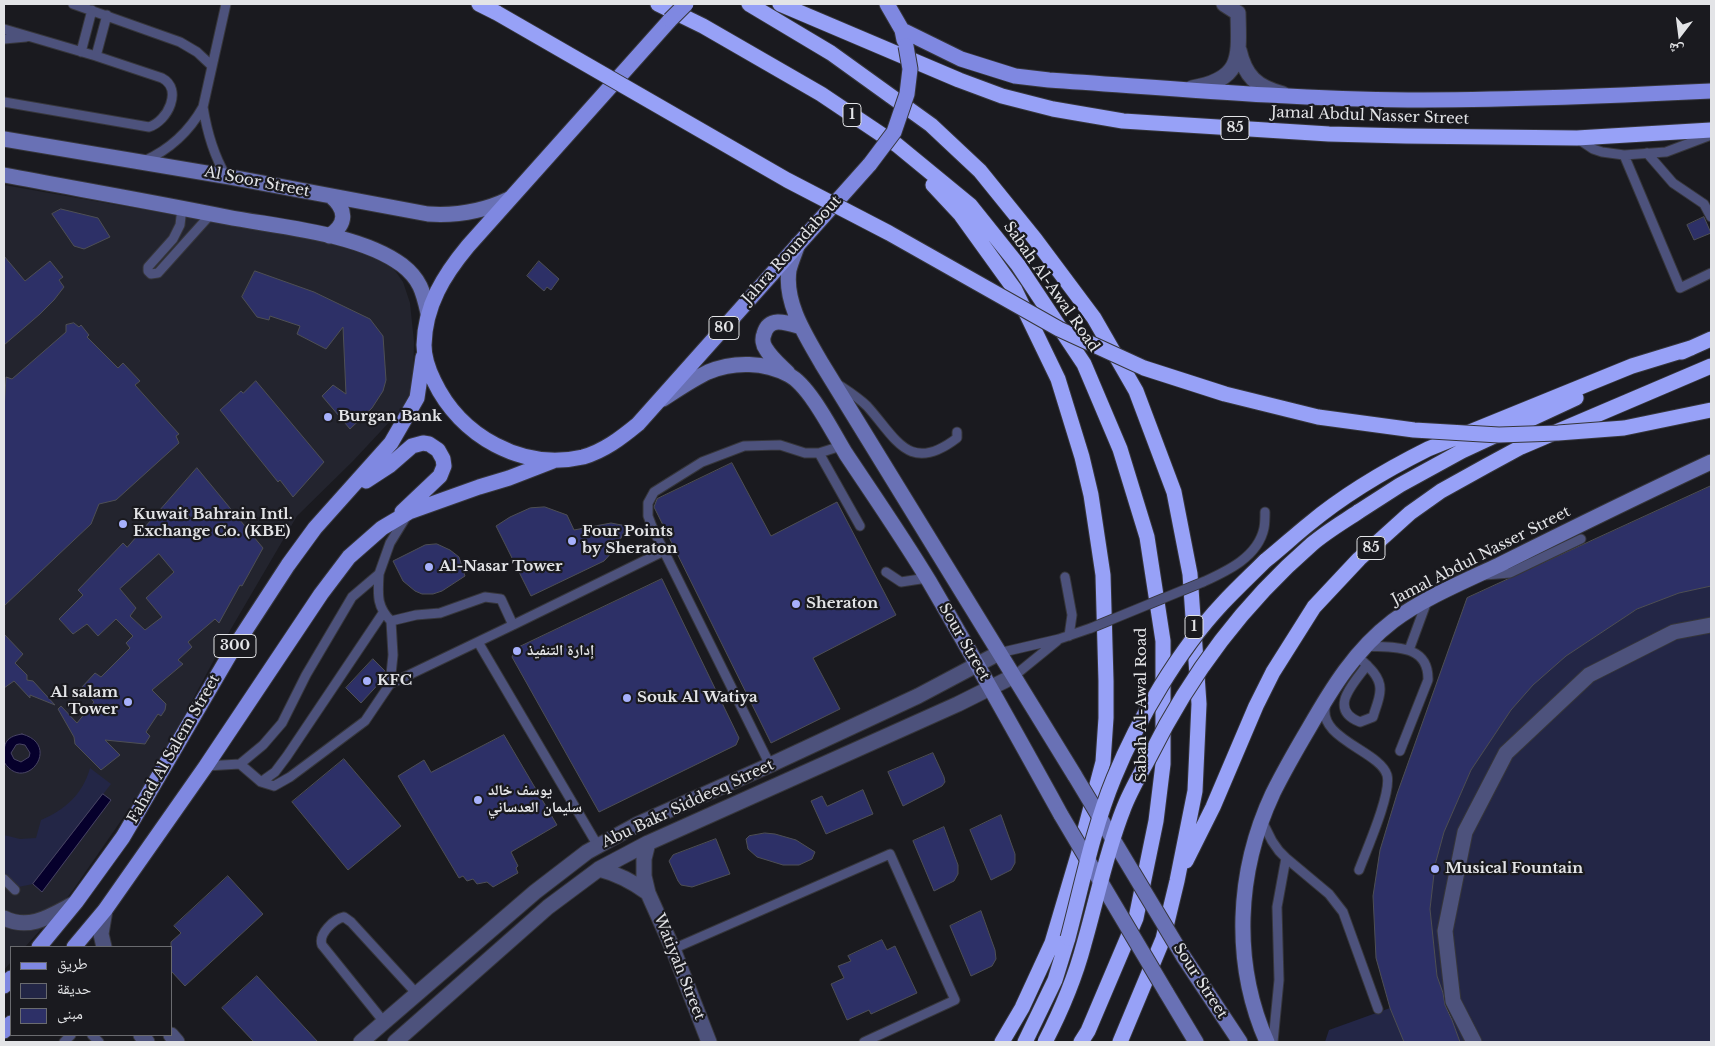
<!DOCTYPE html>
<meta charset="utf-8">
<style>
body{margin:0}
#map{position:relative;width:1715px;height:1046px;overflow:hidden;background:#1a1a1f;font-family:"Libre Baskerville","Noto Naskh Arabic",serif}
canvas{display:block}
.frame{position:absolute;inset:0;border:5px solid #e3e4e7;pointer-events:none}
.legend{position:absolute;left:10px;top:946px;width:162px;height:90px;box-sizing:border-box;background:#1a1a1f;border:1px solid #6a6b6f;margin:0;padding:6px 9px;list-style:none;font-size:15px;color:#e3e4e7}
.legend li{display:flex;align-items:center;gap:10px;height:25px}
.legend b{width:25px;border:1px solid #6a6b6f}
.north{position:absolute;left:1655px;top:10px;width:50px;height:50px;-webkit-text-stroke:4px #1a1a1f;paint-order:stroke;rotate:195deg;font-size:14px;font-weight:700;line-height:20px;text-align:center;color:#e3e4e7}
.north::after{content:'';display:block;margin:auto;width:18px;height:22px;background:#e3e4e7;clip-path:polygon(50% 0,100% 100%,50% 72%,0 100%)}
</style>
<div id="map">
<canvas width="1715" height="1046"></canvas>
<div class="frame"></div>
<ul class="legend">
<li><b style="height:6px;background:#7f88e1"></b>طريق</li>
<li><b style="height:14px;background:#232646"></b>حديقة</li>
<li><b style="height:14px;background:#2d3067"></b>مبنى</li>
</ul>
<div class="north">ش</div>
</div>
<script>
const ctx = document.querySelector('canvas').getContext('2d');
ctx.lineJoin = 'round';
function fillPath(path, color) { ctx.fillStyle = color; ctx.fill(path, 'evenodd'); }
function strokePath(path, color, width, dash) { ctx.strokeStyle = color; ctx.lineWidth = width; ctx.lineCap = dash ? 'butt' : 'round'; ctx.setLineDash(dash || []); ctx.stroke(path); }
function write(font, color, halo, rows, align = 'center') {
  ctx.font = font + ' "Libre Baskerville","Noto Naskh Arabic",serif'; ctx.lineWidth = 4.5; ctx.setLineDash([]); ctx.textBaseline = 'middle'; ctx.strokeStyle = halo; ctx.fillStyle = color; for (const [text, x, y, turn = 0] of rows) {
    ctx.save(); ctx.translate(x, y); ctx.rotate((+turn || 0) * Math.PI / 180); ctx.textAlign = isNaN(turn) ? turn : align; if (halo) ctx.strokeText(text, 0, 0); ctx.fillText(text, 0, 0); ctx.restore();
  }
}
const built = new Path2D(`
 M4,185l334,59 48,17 10,11 7,10 7,21 4,39 -1,39 -4,20 -56,60 -56,55 -69,118 -48,89 -44,76 -63,91 -21,27 -27,30h-14v15l-7,8z`);
const green = new Path2D(`
 M1711,586v456h-251l-23,-66 -7,-67 5,-44 9,-33 27,-62 40,-60 22,-26 33,-28 41,-28 34,-21 38,-14z
 M90,768l21,16 -78,100 -15,3 -14,-14v-38l16,4 16,-1 5,-18c24,-10 42,-26 49,-52z
 M1390,1008l14,34h-79l4,-12z`);
const water = new Path2D(`
 M22,734c41,11 3,61 -18,28 0,-17 -1,-25 18,-28zM20,744l5,1 5,8 -1,4 -8,5 -7,-3 -3,-6 5,-8z
 M103,794l8,6 -69,92 -9,-8z`);
const building = new Path2D(`
 M61,209l37,9 12,19 -26,12 -10,-3 -22,-32z
 M1704,217l7,16 -17,7 -7,-15z
 M4,256l21,25 25,-20 13,16 -4,3 5,7 -10,13 -14,14 -36,31z
 M539,261l20,18 -8,11 -4,-3 -3,4 -17,-15z
 M255,271l59,21 56,27 13,17 3,44 -3,11 -11,17 -22,21 -28,-33 11,-11 13,9 -3,-67 -17,22 -29,-15 3,-8 -30,-10 -1,4 -12,-3 -15,-20z
 M74,323l5,4 2,-2 8,10 -2,2 31,31 5,-5 17,18 -5,4 44,49 -3,2 3,7 -63,57 -17,4 -8,20 -87,82v-195l2,-34 6,2 54,-47v-7z
 M256,381l68,81 -31,35 -13,-17 -2,2 -58,-72 21,-19 2,2z
 M732,463l39,73 66,-34 59,113 -83,43 27,51 -69,34 -117,-236 3,-8z
 M197,468l66,80 -21,38 -2,-1 -21,38 -4,-4 -27,23 4,5 -14,13 5,4 -31,26 14,14 -1,6 -4,6 -3,-2 -12,18 4,4 -5,8 -40,-4 15,15 -19,15 -26,-26 -1,-7 -16,-28 3,-3 16,17 17,-21 -13,-14 14,-15 6,4 29,-29 -4,-5 7,-7 -17,-17 -18,17 -11,-12 -14,10 -14,-15 24,-24 -5,-5 45,-47 4,4zM159,554l15,18 -28,26 16,19 -17,13 -15,-14 6,-8 -16,-19z
 M1711,486v100l-32,7 -42,16 -71,47 -33,29 -22,25 -40,60 -27,62 -9,33 -5,44 7,67 6,17 2,12 7,15 8,22h-56l-14,-34 -14,-50 -3,-62 7,-46 17,-56 70,-196z
 M545,507l22,8 7,15 37,-7 16,3 -11,22 -12,13 -73,35 -35,-70 14,-9 20,-9z
 M437,544l13,6 9,7 6,19 -23,15 -9,3h-11l-7,-3 -12,-10 -10,-20 32,-16z
 M662,579l77,159 -3,7 -137,67 -87,-155 3,-8z
 M4,634l19,20 -8,9 12,12v5l6,1 22,24 -25,-10v3l-16,-17 -10,7z
 M373,659l12,12 -1,7 -23,25 -15,-15z
 M504,735l53,90 -46,27 7,14 -2,2 2,5 -25,14 -6,-5 -10,2 -4,-5 -6,2 -4,-5 -4,2 -61,-102 26,-16 7,12z
 M933,753l11,24 1,5 -3,4 -39,20 -15,-34z
 M344,759l57,67 -53,44 -56,-68z
 M863,790l10,24 -47,20 -15,-33 11,-5 5,10z
 M1001,815l14,39v9l-4,7 -20,10 -21,-50z
 M944,827l14,38v9l-4,7 -20,10 -21,-50z
 M765,833l10,1 21,6 19,12 -3,7 -13,6h-16l-26,-8 -9,-8 -2,-10 3,-3z
 M716,839l14,35 -38,13 -11,-2 -3,-4 -9,-20 4,-6z
 M228,876l35,38 -78,72 -14,-15v-29l10,-9 -7,-7z
 M981,911l14,39 1,9 -4,7 -21,10 -21,-50z
 M882,940l5,10 8,-4 22,47 -46,21 -2,-4 -22,10 -16,-36 13,-6 -6,-12 13,-5 -3,-5z
 M257,976l61,66h-64l-32,-34z`);
const lane = new Path2D(`
 M73,4l107,38 17,10 15,14
 M4,29l92,27 66,22c21,11 6,43 -13,49l-145,-25
 M4,39l22,-2
 M81,52l11,-42
 M96,56l11,-41
 M203,107c4,25 10,47 23,69
 M1578,139l15,10 9,3 22,3 42,-3 45,-17
 M1647,153l26,30 31,21 7,13
 M1624,155l56,133 31,-15
 M144,161c27,-12 45,-29 59,-54l23,-103
 M182,208l-2,17 -7,14 -25,28v4l3,3 7,-1 53,-59
 M839,385c9,6 20,13 28,21 29,32 42,69 90,32v-6
 M819,453l41,73
 M886,572l15,10 26,-4
 M1485,575l25,-2 71,-34
 M1065,577l7,38 -3,21
 M1203,582c24,-11 55,-25 61,-54 1,-5 1,-11 1,-16
 M513,625l151,-74
 M478,642l120,204
 M1365,646c27,2 64,-3 63,34l-28,71
 M1409,650l18,-49
 M999,653l60,-14 32,-11
 M1356,655c10,9 25,21 24,35 0,9 -5,19 -7,27l-13,5c-33,-13 -6,-39 7,-57
 M1014,676l43,-35
 M390,684l123,-59 -12,-26 -16,-2 -45,16 -24,2 -25,6
 M1326,704c-11,34 54,47 61,71 5,18 -21,76 -28,95
 M240,764l21,18 13,4 16,-9 75,-56 25,-37 3,-29 -2,-34c-15,-15 -13,-27 -12,-47
 M770,765l-117,-236 -5,-13v-13l6,-11 48,-30 42,-16 36,-1 25,8h14l22,-7
 M206,766l34,-2 23,-19 19,-22 24,-48 46,-78 27,-23 11,-31 16,-26
 M261,782l14,-10 12,-16 96,-143
 M1262,821l10,20 7,10 7,7 43,36 14,18 35,97
 M4,879l11,11
 M673,949l217,-95 65,146 -91,42
 M384,1022l-62,-77c-4,-11 12,-26 22,-28l7,5 66,72
 M92,1035l7,7
 M64,1042l7,-7
 M1273,1042l6,-62 -2,-73 9,-49`);
const street = new Path2D(`
 M1224,4l14,9
 M1239,50c6,26 17,37 44,44
 M1192,88c51,-9 47,-31 46,-75
 M648,843l-4,16v17l4,17 25,56 36,93
 M599,869c19,5 33,12 49,24
 M4,918c26,13 48,-3 71,-15
 M104,947l-3,-13 4,-24
 M141,1035l6,7
 M171,1035l6,7
 M361,1042l174,-150 52,-40 51,-28 132,-59 148,-69 81,-43
 M395,1042l153,-135 51,-38 49,-26 310,-139 56,-28
 M1474,1042l-21,-41 -8,-70 20,-99 41,-79 83,-78 85,-43 37,-7`);
const secondary = new Path2D(`
 M4,139l226,38 198,37c29,2 54,-2 81,-15
 M4,175c74,14 149,27 223,42 52,10 132,16 175,48 18,14 21,26 26,48
 M329,236c18,-12 18,-26 2,-40
 M798,244c-3,9 -7,18 -9,26 -5,33 17,66 33,94l253,412
 M788,373c-7,-7 -17,-15 -22,-24 -3,-4 -4,-10 -2,-15 5,-19 24,-11 37,-7
 M663,399c14,-9 30,-20 45,-27 26,-11 57,-10 81,3 21,11 44,58 57,79 28,42 57,84 83,127 45,77 89,156 132,234
 M1183,956l57,86
 M1166,992l30,50
 M1267,1042c-35,-79 -31,-170 6,-249 11,-22 23,-43 36,-65 23,-40 46,-78 84,-107 29,-22 72,-40 106,-56 70,-35 141,-70 212,-103`);
const primary = new Path2D(`
 M887,4l15,26 2,10
 M670,20l-202,226c-24,29 -43,59 -44,99 0,12 5,26 10,36 26,55 88,90 149,76 21,-6 38,-19 55,-33l232,-260
 M902,30l59,29 54,17 34,4c119,8 239,19 359,20 101,0 202,-4 303,-9
 M366,481l23,-15 23,-20 11,-3 6,1 9,6 5,9 1,7 -4,10 -38,36
 M39,947l37,-45 47,-65 107,-183 58,-89 27,-37 76,-85 26,-45 6,-41
 M74,947l31,-37 101,-144 115,-172 28,-37 33,-29 27,-16 70,-25 30,-9 44,-17
 M4,986l7,-8
 M4,1031l7,-8`);
const highway = new Path2D(`
 M479,4l18,9
 M658,4l45,22 118,68 76,51 73,60 48,60 66,99 36,85 27,88 16,104v123l-7,57 -20,97 -48,113 -7,11
 M749,4l82,49 100,72 49,46 55,68 59,79 42,73 38,101 16,82 9,130 -4,87 -18,90 -14,58 -43,103
 M780,4l179,76 43,16 51,13 70,12 206,13 77,2 171,2 134,-8
 M933,185l28,30 54,75 43,89 24,78 9,38 12,80 3,106v37l-3,44 -24,90 -27,91 -30,65 -20,34
 M1682,352l29,-13
 M1358,512l42,-27 62,-34 114,-53
 M1265,561c15,-12 29,-25 44,-37 36,-30 77,-54 119,-75l204,-83 59,-18
 M1186,861l27,-54 43,-101 17,-34 41,-65 45,-48 51,-46 31,-22 45,-25 35,-19 190,-81
 M1025,1042l30,-62 13,-42`);
const laneBridge = new Path2D(`
 M1091,628l112,-46`);
const secondaryBridge = new Path2D(`
 M1075,776l108,180
 M1061,815l105,177`);
const primaryBridge = new Path2D(`
 M670,20l16,-16
 M870,164l24,-32 13,-38 3,-25 -4,-23`);
const highwayBridge = new Path2D(`
 M497,13l290,167 102,53 170,96 85,39 81,26 93,23 96,13 85,5 59,-2 66,-5 87,-18
 M1068,938c14,-53 25,-109 46,-160 24,-59 65,-128 108,-174 14,-15 29,-29 43,-43
 M1045,1042c16,-31 30,-64 39,-98 13,-45 22,-91 39,-134 7,-19 18,-37 27,-54 40,-81 94,-153 162,-212 14,-12 31,-22 46,-32`);
const markers = [
 [328,417,5,"#a7b1fc"],
 [123,524,5,"#a7b1fc"],
 [572,541,5,"#a7b1fc"],
 [429,567,5,"#a7b1fc"],
 [796,604,5,"#a7b1fc"],
 [517,651,5,"#a7b1fc"],
 [367,681,5,"#a7b1fc"],
 [627,698,5,"#a7b1fc"],
 [128,702,5,"#a7b1fc"],
 [478,800,5,"#a7b1fc"],
 [1435,869,5,"#a7b1fc"]
];
const shields = [
 [852,115,18],
 [1235,128,28],
 [724,328,30],
 [1371,548,28],
 [1194,627,18],
 [235,646,42]
];
const shieldNames = [
 ["1",852,115],
 ["85",1235,128],
 ["80",724,328],
 ["85",1371,548],
 ["1",1194,627],
 ["300",235,646]
];
const streetNames = [
 ["Jamal Abdul Nasser Street",1370,116,2],
 ["Al Soor Street",257,182,11],
 ["Jahra Roundabout",792,250,-48],
 ["Sabah Al-Awal Road",1051,287,55],
 ["Jamal Abdul Nasser Street",1481,556,-27],
 ["Sour Street",964,642,60],
 ["Sabah Al-Awal Road",1142,705,-90],
 ["Fahad Al Salem Street",174,749,-60],
 ["Abu Bakr Siddeeq Street",688,804,-25],
 ["Watiyah Street",679,967,68],
 ["Sour Street",1200,981,57]
];
const poiNames = [
 ["Burgan Bank",338,417],
 ["Kuwait Bahrain Intl.",133,515],
 ["Exchange Co. (KBE)",133,532],
 ["Four Points",582,532],
 ["by Sheraton",582,549],
 ["Al-Nasar Tower",439,567],
 ["Sheraton",806,604],
 ["إدارة التنفيذ",527,651],
 ["KFC",377,681],
 ["Al salam",118,693,"right"],
 ["Tower",118,710,"right"],
 ["Souk Al Watiya",637,698],
 ["يوسف خالد",488,791],
 ["سليمان العدساني",488,808],
 ["Musical Fountain",1445,869]
];
fillPath(built, '#23242e');
fillPath(green, '#232646');
fillPath(water, '#06002c');
strokePath(water, '#484464', 1);
fillPath(building, '#2d3067');
strokePath(building, '#4e4f54', 1);
strokePath(lane, '#36363b', 11);
strokePath(street, '#36363b', 17);
strokePath(secondary, '#36363b', 17);
strokePath(primary, '#36363b', 17);
strokePath(highway, '#36363b', 17);
strokePath(lane, '#4d527c', 9);
strokePath(street, '#4d527c', 15);
strokePath(secondary, '#6971b5', 15);
strokePath(primary, '#7f88e1', 15);
strokePath(highway, '#97a1f7', 15);
strokePath(laneBridge, '#36363b', 11, []);
strokePath(secondaryBridge, '#36363b', 17, []);
strokePath(primaryBridge, '#36363b', 17, []);
strokePath(highwayBridge, '#36363b', 17, []);
strokePath(laneBridge, '#4d527c', 9);
strokePath(secondaryBridge, '#6971b5', 15);
strokePath(primaryBridge, '#7f88e1', 15);
strokePath(highwayBridge, '#97a1f7', 15);
for (const [x, y, r, color] of markers) { const dot = new Path2D(); dot.arc(x, y, r, 0, 2 * Math.PI); ctx.fillStyle = color; ctx.fill(dot); strokePath(dot, '#1a1a1f', 2); }
for (const [x, y, w] of shields) { const box = new Path2D(); box.roundRect(x - w / 2, y - 11.5, w, 23, 4); ctx.fillStyle = '#1a1a1f'; ctx.fill(box); strokePath(box, '#e3e4e7', 1); }
write('bold 14px', '#e3e4e7', null, shieldNames);
write('15px', '#e3e4e7', '#1a1a1f', streetNames);
write('bold 15px', '#e3e4e7', '#1a1a1f', poiNames, 'left');
</script>
